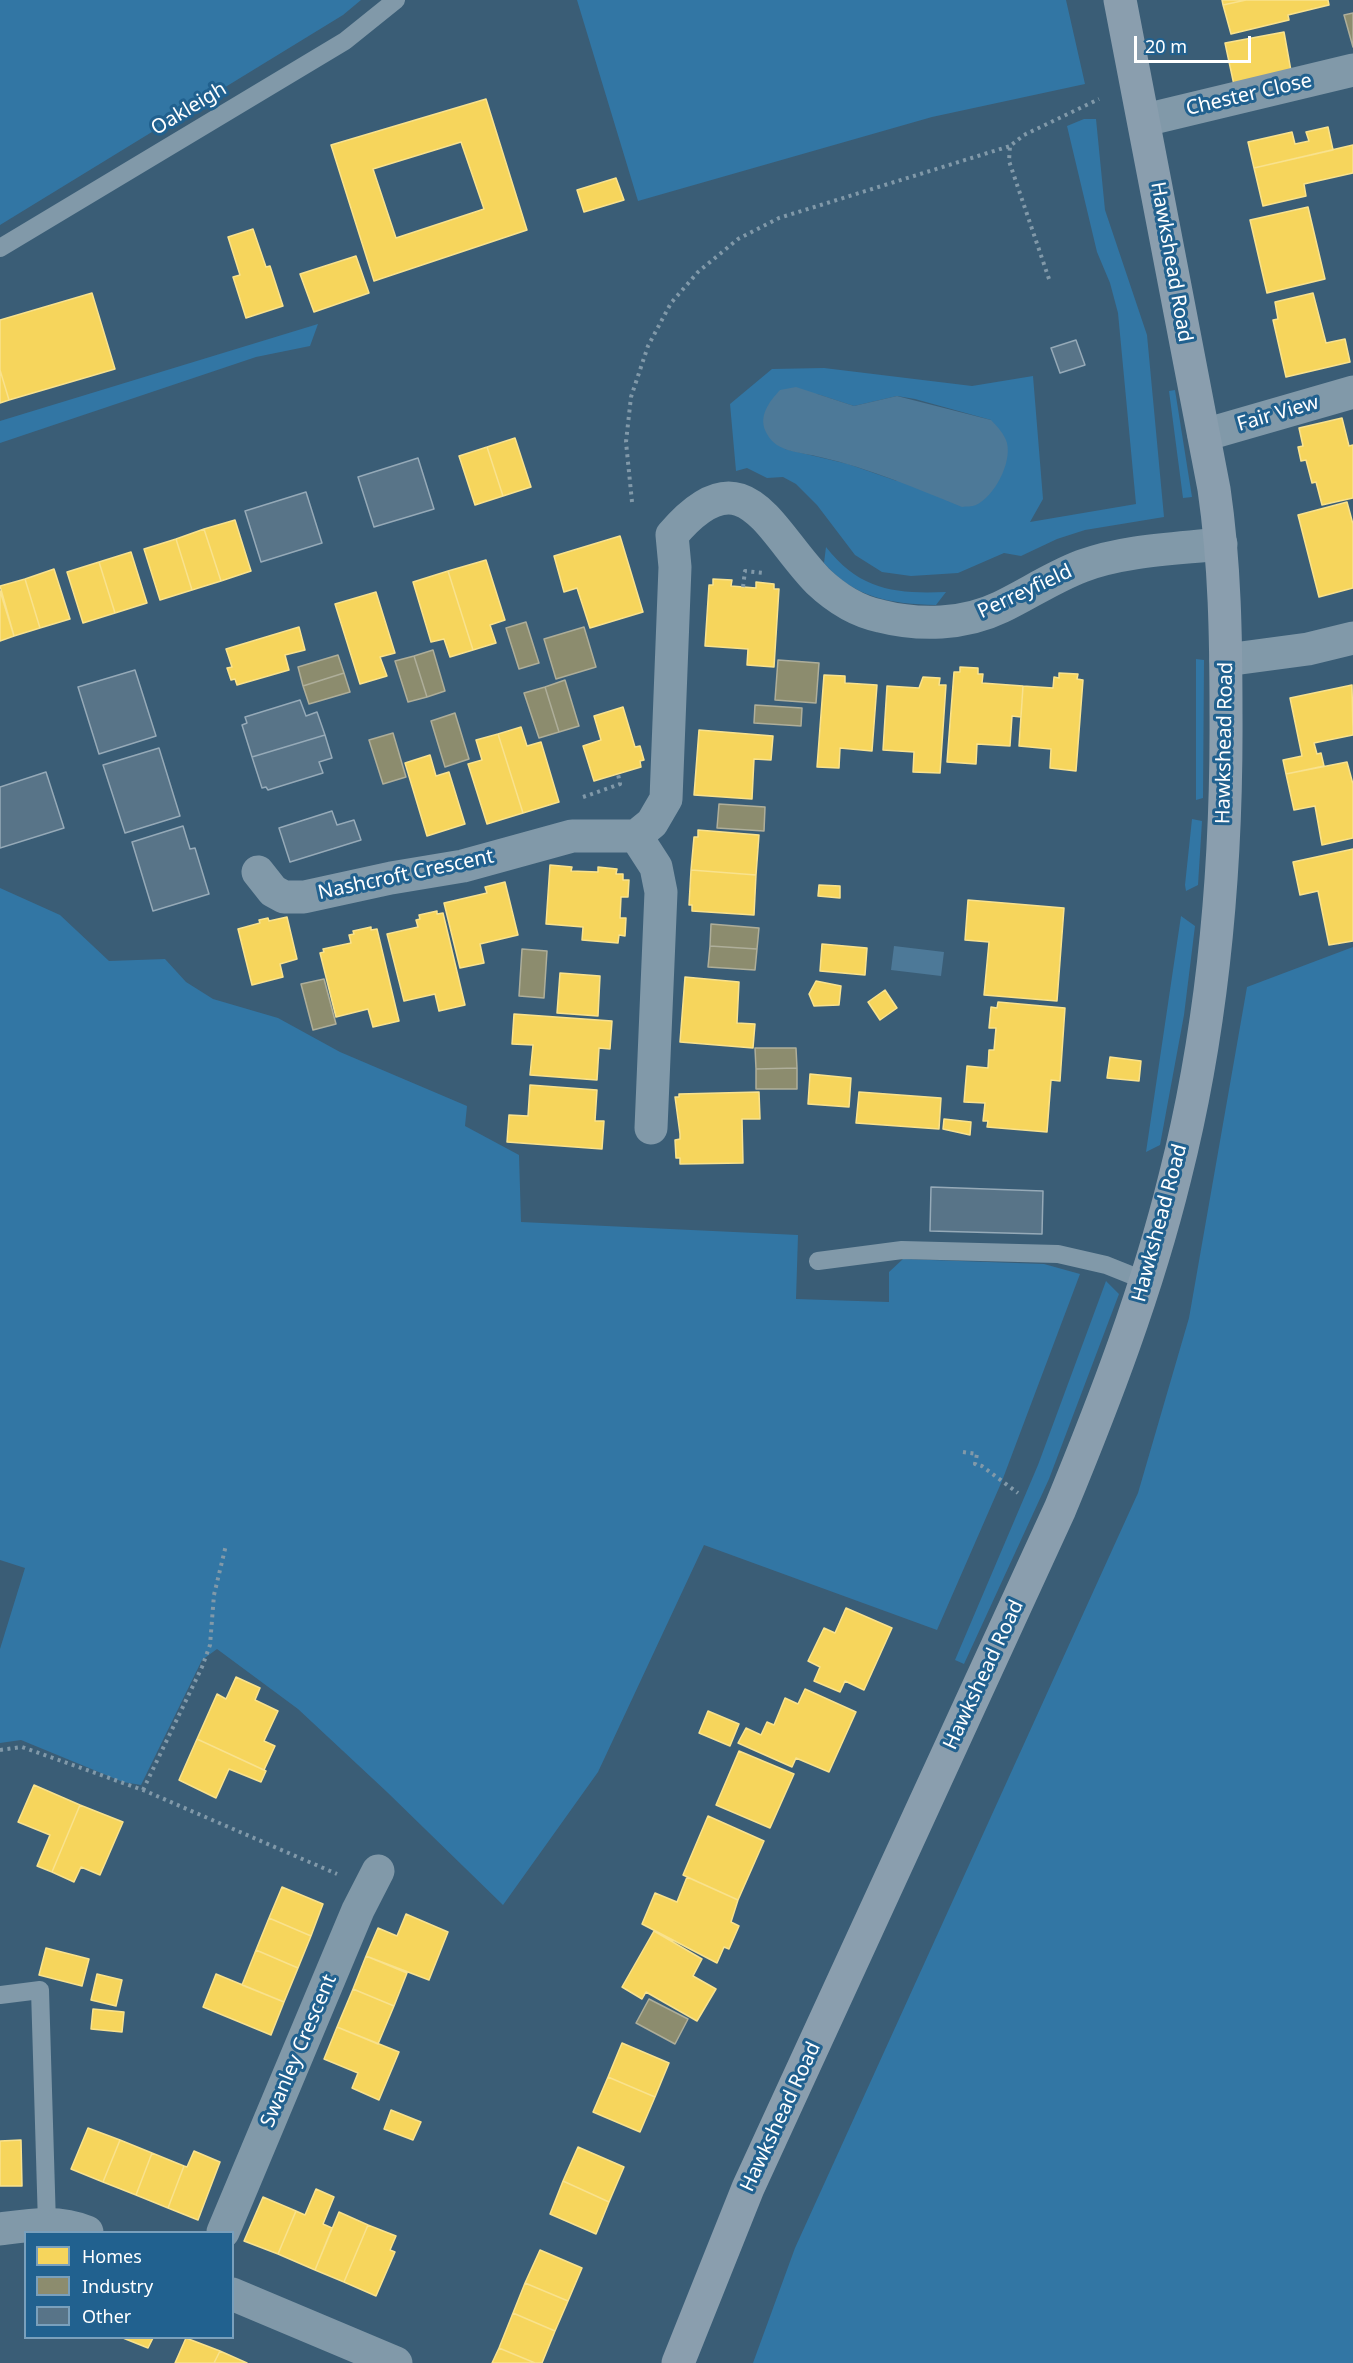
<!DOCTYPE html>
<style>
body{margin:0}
#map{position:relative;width:1353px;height:2363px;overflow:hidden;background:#3a5d76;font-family:"Noto Sans",sans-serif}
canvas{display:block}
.legend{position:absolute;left:24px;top:2231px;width:210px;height:108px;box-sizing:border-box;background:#21618f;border:2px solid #7aa0bc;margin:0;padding:8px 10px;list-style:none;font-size:18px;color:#fff}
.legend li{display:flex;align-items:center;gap:12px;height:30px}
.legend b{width:30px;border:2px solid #7aa0bc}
.scale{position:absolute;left:1134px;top:36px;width:117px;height:27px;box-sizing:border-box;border:3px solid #fff;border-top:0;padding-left:8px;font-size:18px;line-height:21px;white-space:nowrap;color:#fff;-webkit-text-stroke:4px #21618f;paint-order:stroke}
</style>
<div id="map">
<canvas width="1353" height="2363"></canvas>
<ul class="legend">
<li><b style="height:16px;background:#f6d55c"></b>Homes</li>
<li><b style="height:16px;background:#8c8c6e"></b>Industry</li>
<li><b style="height:16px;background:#587488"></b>Other</li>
</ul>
<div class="scale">20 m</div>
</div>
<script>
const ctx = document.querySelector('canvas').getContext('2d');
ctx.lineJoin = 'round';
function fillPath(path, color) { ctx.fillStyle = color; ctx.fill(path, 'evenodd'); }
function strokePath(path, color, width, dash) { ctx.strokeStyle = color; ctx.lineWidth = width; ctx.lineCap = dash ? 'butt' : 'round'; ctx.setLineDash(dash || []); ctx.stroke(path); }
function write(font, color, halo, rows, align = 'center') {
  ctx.font = font + ' "Noto Sans",sans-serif'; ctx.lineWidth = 6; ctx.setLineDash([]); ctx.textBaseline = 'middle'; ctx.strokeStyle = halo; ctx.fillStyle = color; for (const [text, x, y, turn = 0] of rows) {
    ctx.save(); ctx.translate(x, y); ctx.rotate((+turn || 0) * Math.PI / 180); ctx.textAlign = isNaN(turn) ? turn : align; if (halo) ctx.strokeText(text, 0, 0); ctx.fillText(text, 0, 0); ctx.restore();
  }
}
const green = new Path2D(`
 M0,0h361l-18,15 -343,210z
 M577,0h489l19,84 -153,33 -294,84z
 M1084,119h12l9,91 42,125 17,182 -79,13 -28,9 -36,17 -17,-3 -46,20 -47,3 -29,-4 -27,-17 -38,-50 -21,-21 -13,-7 -16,1 -20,-10 -11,3 -6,-67 42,-35 52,-1 148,18 61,-10 10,123 -13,23 106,-18 -18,-191 -8,-30 -13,-31 -30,-126zM817,394l37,12 43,-10 18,3 76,21 -94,61 -49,-17 -63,-15z
 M318,324l-8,22 -54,11 -256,86v-22z
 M1175,390l17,107 -9,1 -14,-107z
 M826,547c34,43 68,47 120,45l-10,13c-45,-1 -82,-7 -112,-42z
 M1196,659l8,1 -1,138 -7,2z
 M1192,819l10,2 -4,64 -12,6 -1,-6z
 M0,888l60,27 49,46 56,-2 21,23 27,17 65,19 62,34 127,54 -2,20 54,29 2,67 277,13 -2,64 93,3v-30l14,-13 141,5 36,10 -78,207 -65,149 -233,-85 -106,227 -95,133 -116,-113 -89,-83 -81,-60 -15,11 -61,125 -18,-3 -102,-42 -21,3v-94l25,-81 -25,-8z
 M1181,916l14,10 -11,89 -24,130 -14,7z
 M1353,947v1416h-600l42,-115 343,-755 51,-175 58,-331z
 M1106,1281l13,13 -70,185 -85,185 -9,-4 83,-195z`);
const water = new Path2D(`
 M796,387l58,19 43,-10 94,24c6,6 14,15 16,23 5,20 -13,54 -31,62 -4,2 -10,1 -14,2 -47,-19 -93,-39 -142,-50 -18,-5 -43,-4 -53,-23 -10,-17 2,-32 13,-44z
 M894,946l50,6 -3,24 -50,-6z`);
const homes = new Path2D(`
 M1222,0h24l-23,5z
 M1246,0h82l1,5 -41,10 1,5 -58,14 -8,-29z
 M1284,32l7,39 -57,14 -9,-42z
 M486,99l41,131 -153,51 -43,-136zM461,142l23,67 -88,29 -23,-69z
 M1328,127l5,23 -79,18 -6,-26 44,-10 3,12 14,-3 -3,-9z
 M1353,145v28l-49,11 2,12 -43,10 -9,-38z
 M616,178l8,22 -40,12 -7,-22z
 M1308,207l17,72 -58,14 -17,-73z
 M253,229l13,38 4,-1 13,40 -37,12 -13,-41 7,-2 -12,-38z
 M356,256l13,37 -55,19 -14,-38z
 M92,293l23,76 -106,31 -9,-30v-50z
 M1313,293l13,50 19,-4 5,23 -64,15 -13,-57 5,-1 -3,-17z
 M0,370l9,30 -9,3z
 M1342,418l7,28 4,-1v53l-31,7 -6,-23 -4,1 -6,-23 -5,1 -3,-14 5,-1 -4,-18z
 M515,438l16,49 -28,9 -16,-49z
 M487,447l16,49 -28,9 -16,-49z
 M1347,502l6,22v64l-34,9 -21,-82z
 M235,520l16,51 -30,10 -17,-52z
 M204,529l17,52 -29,9 -16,-51z
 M620,536l23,76 -53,16 -13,-40 -13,4 -10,-36z
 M176,539l16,51 -32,10 -16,-51z
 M131,552l16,51 -32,10 -16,-51z
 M486,560l19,60 -15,5 6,18 -23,7 -25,-79z
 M99,562l16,51 -32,10 -16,-51z
 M54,569l16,50 -30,9 -15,-49z
 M448,571l25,79 -23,7 -6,-18 -13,3 -18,-60z
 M25,579l15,49 -26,8 -14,-50z
 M713,579l19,1 -1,6 25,2v-6l18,2v5h5l-5,78 -27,-2 1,-16 -43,-3 4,-61h4z
 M0,591l14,45 -14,5z
 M376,592l19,61 -15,4 7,19 -27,8 -25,-80z
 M299,627l6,23 -20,5 4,15 -52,15 -2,-6 -4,1 -4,-12 5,-1 -6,-18z
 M960,667l18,1v6h5l-1,9 41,3 -2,31 -9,-1 -2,30 -33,-2 -1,20 -29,-2 7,-90h6z
 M1059,673l19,1 -1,5 6,1 -7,91 -26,-3 1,-19 -32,-3 4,-60 30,2 1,-11 5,1z
 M824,675l21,1v7l32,2 -5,66 -32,-3 -1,20 -22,-1z
 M923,677l17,1 -1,7h7l-6,88 -27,-1 1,-20 -31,-2 4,-64 32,2z
 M1352,685l1,50 -39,8 3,11 4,-1 3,13 -38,8 -3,-14 19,-4 -12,-58z
 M623,707l12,40 5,-1 4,14 -4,1 1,6 -47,14 -11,-35 18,-6 -7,-24z
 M521,727l6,19 14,-4 18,60 -36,11 -25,-79z
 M699,730l74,6 -2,24 -17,-1 -2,40 -58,-4z
 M498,734l25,79 -36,11 -19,-60 14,-4 -6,-20z
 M430,755l6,21 13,-4 16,52 -38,12 -22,-73z
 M1347,762l6,22v54l-31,7 -7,-39 -21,4 -8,-36z
 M698,830l61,5 -3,40 -65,-5 3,-33h4z
 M1353,849v92l-24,4 -11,-54 -18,4 -7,-33z
 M550,865l22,2 -1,4 27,1v-5l19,2 -1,5h7v6h6l-1,17h-7l-1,21h6l-1,18 -6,-1 -1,8 -36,-3 1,-13 -37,-3z
 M691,870l65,5 -2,40 -62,-4v-6h-3z
 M505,882l13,53 -38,9 4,19 -24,5 -16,-65 43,-10 -2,-6z
 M819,885l21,1v12l-22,-2z
 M968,900l96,8 -7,93 -73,-6 5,-53 -24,-2z
 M437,911v3l6,-1 22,92 -26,6 -4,-17 -31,7 -17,-67 31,-7 -2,-7 4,-1 -1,-4z
 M287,917l10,42 -17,5 3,13 -31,8 -14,-56 22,-6 -1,-3 9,-2 1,3z
 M371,927v3l6,-1 22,92 -26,6 -5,-18 -32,8 -16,-64 4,-1 -1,-3 28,-6 -2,-8 5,-1 -1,-3z
 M822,944l45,4 -2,27 -45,-4z
 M560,973l40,3 -2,40 -41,-3z
 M685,977l54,5 -2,41 18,1 -2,24 -73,-6z
 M816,981l25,5 -2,19 -25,1 -5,-12z
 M885,990l12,18 -17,12 -12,-18z
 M998,1002l67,6 -5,73 -9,-1 -4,52 -60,-5 1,-6h-5l2,-18 -21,-1 3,-36 21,2 1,-18h5l2,-22h-7l2,-21 6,1z
 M514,1014l98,7 -2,28 -11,-1 -2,32 -67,-5 3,-30 -21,-1z
 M1110,1057l31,4 -2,20 -32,-3z
 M810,1074l41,4 -2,29 -41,-3z
 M530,1085l67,5 -2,31h9l-2,28 -95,-7 2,-27 19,1z
 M759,1092l1,27h-18l1,44 -63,1v-6h-4l-1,-18 5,-1v-5l-5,-37h4v-3z
 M859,1092l82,6 -2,31 -83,-6z
 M944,1119l27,3 -1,13 -27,-6z
 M846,1608l46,20 -28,62 -19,-9 -5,11 -26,-11 6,-14 -12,-6 16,-33 11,5z
 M236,1677l24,11 -5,12 23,11 -14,30 11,5 -11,24 -67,-31 20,-45 9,5z
 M805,1689l51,23 -27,60 -33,-14 -4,9 -54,-24 8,-15 15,7 6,-13 7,3 11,-27 13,6z
 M708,1711l31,13 -9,22 -31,-13z
 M197,1739l69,32 -5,11 -32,-13 -13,29 -37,-18z
 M739,1751l55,23 -24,54 -54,-23z
 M34,1785l46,20 -28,67 -15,-6 13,-31 -32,-13z
 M80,1805l43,17 -23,53 -19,-8 -7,15 -22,-10z
 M708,1816l56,25 -26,59 -55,-25z
 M687,1877l51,23 -7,22 8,4 -10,23 -5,-2 -7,16 -75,-39 13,-31 22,9z
 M282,1887l41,17 -12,32 -42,-18z
 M406,1914l42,18 -19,48 -63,-24 12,-28 19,8z
 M269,1918l42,18 -13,32 -42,-18z
 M654,1931l48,28 -9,17 23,13 -19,32 -51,-29 -4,7 -20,-12z
 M46,1948l43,11 -7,27 -43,-11z
 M256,1950l42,18 -14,34 -42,-17z
 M366,1956l41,17 -13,33 -41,-17z
 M97,1974l25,6 -6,26 -25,-6z
 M216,1974l68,28 -13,33 -68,-28z
 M353,1989l41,17 -16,38 -41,-17z
 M93,2009l31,3 -2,20 -31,-3z
 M337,2027l62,25 -20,48 -27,-12 6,-15 -34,-14z
 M622,2043l47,20 -14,34 -47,-20z
 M608,2077l47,20 -15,35 -47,-20z
 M391,2110l30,12 -8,18 -29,-11z
 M88,2128l32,12 -17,42 -32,-13z
 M21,2140l1,46h-22v-45z
 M120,2140l32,13 -16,42 -33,-13z
 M578,2147l46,20 -15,35 -46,-21z
 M194,2151l26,11 -22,58 -30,-12 16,-42 3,1z
 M152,2153l32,13 -16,42 -32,-13z
 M563,2181l46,21 -13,32 -46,-20z
 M316,2189l18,8 -11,27 9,4 -17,42 -37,-16 18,-43 9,4z
 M263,2197l33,14 -18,43 -34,-13z
 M339,2212l29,13 -24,57 -29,-12z
 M368,2225l28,11 -6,14 5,2 -19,44 -32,-14z
 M540,2250l42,18 -14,33 -43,-18z
 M525,2283l43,18 -13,30 -42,-18z
 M513,2313l42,18 -13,32h-7l-36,-15z
 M123,2338h30l-5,10z
 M186,2338l34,13 -6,12h-39z
 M499,2348l36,15h-43z
 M220,2351l27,12h-33z`);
const industry = new Path2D(`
 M1353,13v34l-9,-32z
 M526,622l13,41 -20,6 -13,-41z
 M584,627l12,40 -40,12 -12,-40z
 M433,650l12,41 -18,6 -13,-41z
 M338,655l6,18 -41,13 -5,-19z
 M414,656l13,41 -19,5 -13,-41z
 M778,660l41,3 -3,40 -41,-3z
 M344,673l6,19 -41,12 -6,-18z
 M565,680l14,46 -20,6 -14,-45z
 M545,687l14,45 -20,6 -15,-45z
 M755,705l47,3 -1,18 -47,-3z
 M455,713l14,46 -24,8 -14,-46z
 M393,733l13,44 -23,7 -14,-44z
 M719,804l46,3 -1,24 -47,-3z
 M711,924l48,4 -2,21 -47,-3z
 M710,946l47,3 -2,21 -47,-3z
 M522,949l25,2 -3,47 -25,-2z
 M324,979l12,45 -23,6 -12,-46z
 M755,1048h41l1,20 -41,1z
 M797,1068v21h-41v-20z
 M649,1999l39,20 -13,25 -39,-21z`);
const building = new Path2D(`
 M1076,340l9,25 -25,8 -9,-25z
 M418,458l16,51 -60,18 -16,-50z
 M306,492l16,51 -61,19 -16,-51z
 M135,670l21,66 -57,18 -21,-67z
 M300,700l6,16 11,-4 8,23 -73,22 -10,-32 5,-2 -2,-6z
 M325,735l7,23 -13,4 4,11 -55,17 -2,-3 -4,1 -10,-31z
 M159,748l21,68 -55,17 -22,-68z
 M46,772l18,56 -64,20v-61z
 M332,811l5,14 17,-5 7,20 -71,22 -11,-34z
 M183,826l7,23 5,-1 14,46 -56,17 -21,-69z
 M931,1187l112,4 -1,43 -112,-3z`);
const path = new Path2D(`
 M1049,279l-40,-118 1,-15 14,-11 75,-36
 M632,502l-6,-60 5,-45 17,-51 23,-43 27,-31 40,-33 41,-21 231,-72
 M743,587l2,-16 19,2
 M583,797l37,-13 -2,-10
 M963,1452l14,2 -2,10 7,2 36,27
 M0,1750l22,-3 121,43 194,84
 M143,1790l59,-123 8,-22 4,-50 12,-50`);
const lane = new Path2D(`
 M0,248l345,-207 51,-41
 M818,1261l84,-11 156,4 48,11 40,16
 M0,1995l40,-5 7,234`);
const street = new Path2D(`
 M1145,120l208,-50
 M1204,435l149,-43
 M1226,660l82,-11 45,-11
 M636,836l20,31 5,25 -10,236
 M258,872l15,19 11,6h20l87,-19 72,-12 109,-30h64l16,-13 14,-24 9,-232 -3,-32c72,-85 97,-4 146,46 18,17 38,30 62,35 39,10 84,9 121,-9 27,-13 52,-30 81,-41 43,-16 93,-17 139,-22
 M0,2229c30,-4 58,-9 87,3
 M223,2232l135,-322 20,-39
 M232,2294l164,69`);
const secondary = new Path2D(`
 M678,2363l70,-175 312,-679c45,-109 87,-218 115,-332 38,-150 52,-308 51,-463 0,-75 -1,-150 -12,-225l-94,-489`);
const streetNames = [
 ["Chester Close",1249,95,-13],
 ["Oakleigh",189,109,-31],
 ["Hawkshead Road",1171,262,80],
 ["Fair View",1278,414,-16],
 ["Perreyfield",1025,592,-25],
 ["Hawkshead Road",1225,743,-89],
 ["Nashcroft Crescent",406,875,-12],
 ["Hawkshead Road",1160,1223,-75],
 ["Hawkshead Road",984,1675,-65],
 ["Swanley Crescent",299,2051,-67],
 ["Hawkshead Road",781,2117,-65]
];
fillPath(green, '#3276a4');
fillPath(water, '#4d7998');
fillPath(homes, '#f6d55c');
strokePath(homes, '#f9e28d', 1.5);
fillPath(industry, '#8c8c6e');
strokePath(industry, '#aeae9a', 1.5);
fillPath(building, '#587488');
strokePath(building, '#96aab8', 1.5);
strokePath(path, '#8199a9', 4, [3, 4.5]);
strokePath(lane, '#8199a9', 18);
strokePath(street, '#8199a9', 33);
strokePath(secondary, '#8a9eae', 33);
write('20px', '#fff', '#21618f', streetNames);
</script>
